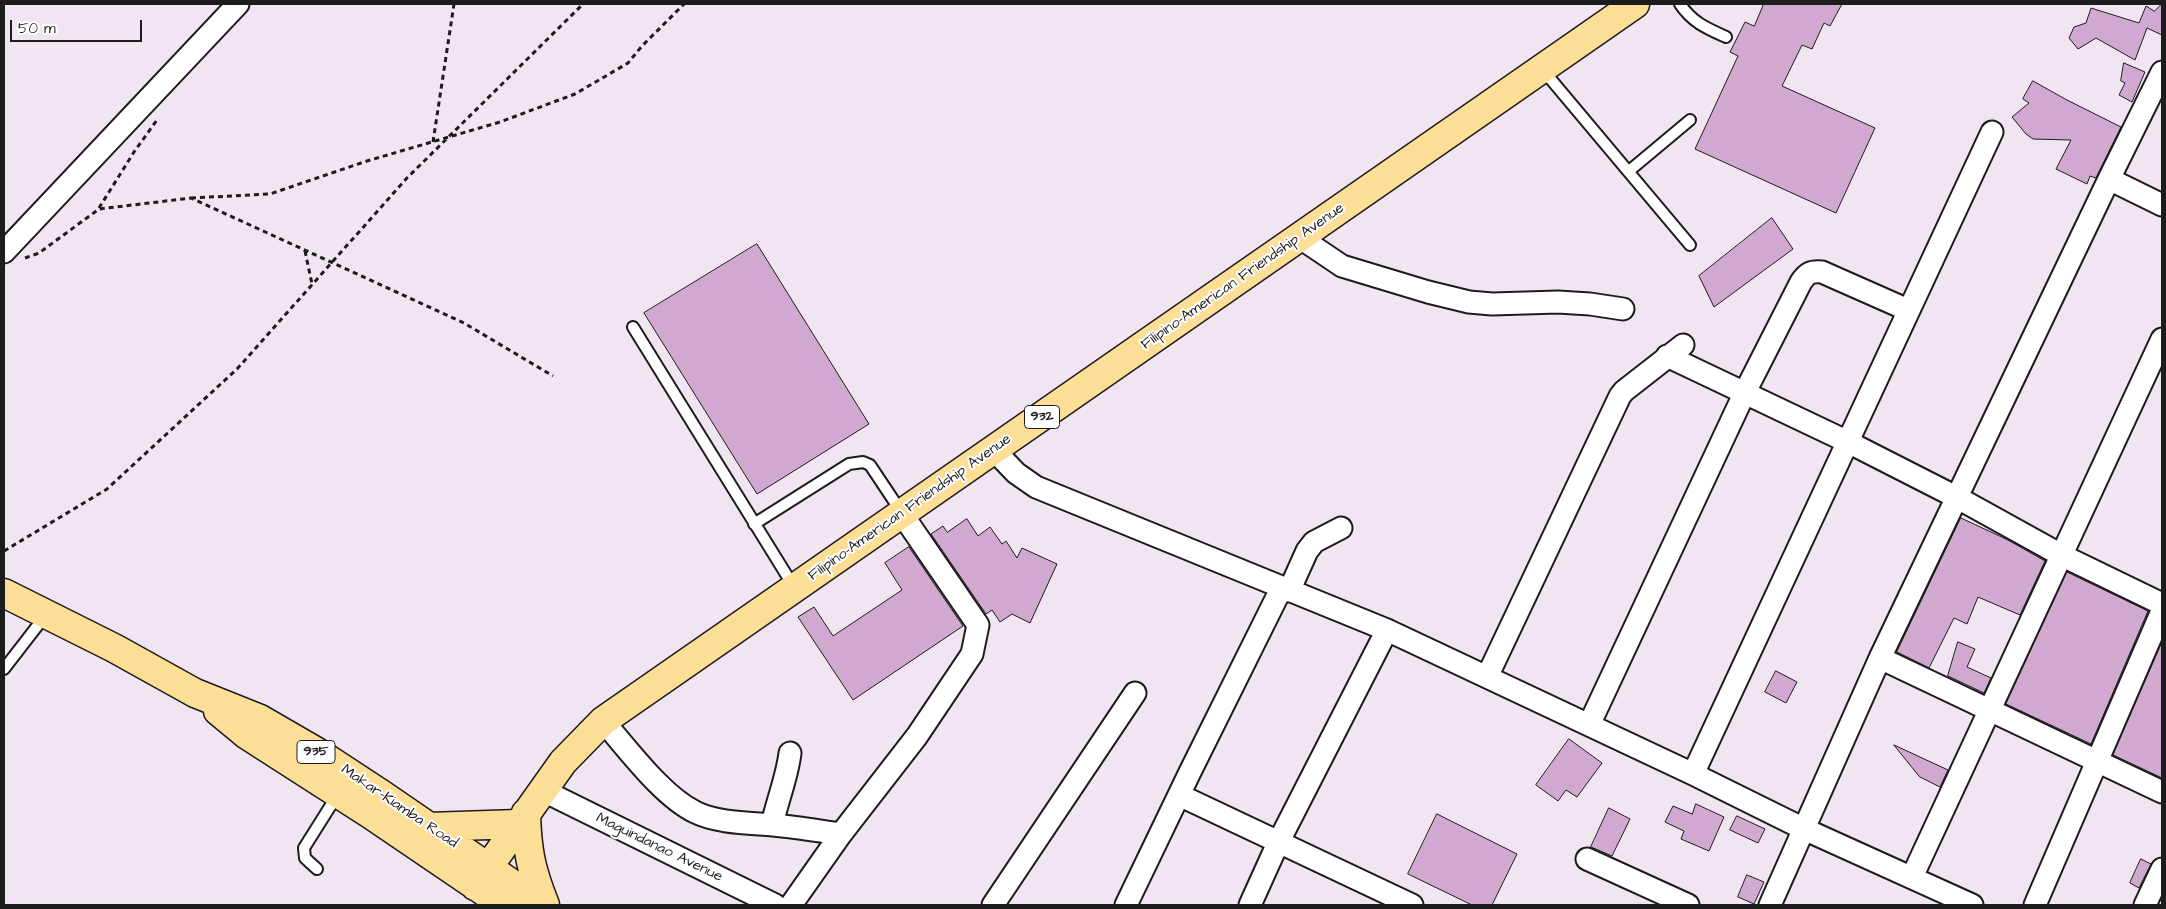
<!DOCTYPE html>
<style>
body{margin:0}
#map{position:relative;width:2166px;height:909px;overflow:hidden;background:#f1e5f1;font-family:"Architects Daughter",sans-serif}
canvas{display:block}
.frame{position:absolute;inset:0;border:5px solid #1c1c1c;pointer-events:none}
.scale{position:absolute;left:10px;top:20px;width:132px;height:22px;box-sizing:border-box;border:2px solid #1c1c1c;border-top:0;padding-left:6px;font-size:15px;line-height:18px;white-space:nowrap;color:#1c1c1c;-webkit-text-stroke:4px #fff;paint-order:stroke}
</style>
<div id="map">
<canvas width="2166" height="909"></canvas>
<div class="frame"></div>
<div class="scale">50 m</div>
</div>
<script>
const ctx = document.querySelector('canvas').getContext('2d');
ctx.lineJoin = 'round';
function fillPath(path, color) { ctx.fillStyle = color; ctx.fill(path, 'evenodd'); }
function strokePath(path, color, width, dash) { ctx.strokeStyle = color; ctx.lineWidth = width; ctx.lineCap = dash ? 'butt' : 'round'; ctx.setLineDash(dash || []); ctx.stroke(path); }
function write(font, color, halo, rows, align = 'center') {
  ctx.font = font + ' "Architects Daughter",sans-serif'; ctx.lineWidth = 4; ctx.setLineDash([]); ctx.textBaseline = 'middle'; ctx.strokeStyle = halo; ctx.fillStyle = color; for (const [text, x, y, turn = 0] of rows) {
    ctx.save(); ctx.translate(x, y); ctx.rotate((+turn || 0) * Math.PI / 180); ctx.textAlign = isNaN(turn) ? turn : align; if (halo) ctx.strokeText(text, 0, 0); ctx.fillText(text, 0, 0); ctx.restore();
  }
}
const building = new Path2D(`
 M1764,4h78l-12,22 -6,-3 -12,26 -10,-4 -20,41 93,42 -39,85 -141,-64 43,-93 -8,-4 15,-30 9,4z
 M2162,4v31l-15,-7 -12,32 -39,-22 -18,11 -9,-11 5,-11 12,-4 5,-15 48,15 7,-17 8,5z
 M2124,63l21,9 -13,30 -13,-7 6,-12 -4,-2z
 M2033,81l34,19 54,27 -25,51 -6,-2 -3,8 -31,-15 15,-29 -38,-1 -7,-5 -14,-17 17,-14 -6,-4z
 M1772,218l21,31 -79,58 -15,-31z
 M757,244l112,180 -112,70 -113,-181z
 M1961,518l47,22 37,21 -25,54 -42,-18 -11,27 -13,-6 -25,50 -32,-16z
 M967,519l11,17 12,-9 12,17 4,-3 11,17 5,-10 35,16 -27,59 -18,-9 -12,8 -8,-12 -6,4 -55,-80 12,-8 4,6z
 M909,547l54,79 -110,74 -55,-83 16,-10 19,29 69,-46 -17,-27z
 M2067,572l81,39 -57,133 -85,-40z
 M1958,642l17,7 -8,18 24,11 -7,15 -36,-17z
 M2162,642v136l-49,-23z
 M1776,671l21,11 -11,21 -21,-11z
 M1569,739l33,24 -25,34 -11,-7 -8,11 -22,-16z
 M1894,745l54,25 -8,17 -20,-10z
 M1696,804l28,13 -15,34 -28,-12 3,-8 -19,-9 8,-16 19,8z
 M1609,808l21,11 -18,37 -21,-9z
 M1437,814l80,40 -25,51h-20l-64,-31z
 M1737,816l28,13 -7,14 -28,-13z
 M2141,859l10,5 -12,24 -9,-5z
 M1747,875l17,7 -10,22 -16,-7z`);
const path = new Path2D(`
 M433,142l21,-138
 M191,198l79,-4 97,-33 133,-39 75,-28 53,-31 14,-17 42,-42
 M99,208l35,-56 23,-32
 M305,251l7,33
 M25,258l14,-5 60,-44 92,-11 273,125 89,53
 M4,551l103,-62 130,-120 170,-191 176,-174`);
const service = new Path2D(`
 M1680,4c12,18 26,24 46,33
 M1543,70l147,175
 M1629,171l61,-51
 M633,327l161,260
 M754,524l95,-60 14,-2 7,3 32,48
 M4,669l41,-53
 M317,869l-12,-11 -1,-10 34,-54`);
const minor = new Path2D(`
 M2109,179l53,26
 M1299,237l43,29 86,26 41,10 23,2 66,-2 32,2 33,5
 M4,252l234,-248
 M1667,356l181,86 110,56 103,57 101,49
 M994,450l22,23 20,14 351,143 306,144 111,55 168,76
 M1289,591l18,-40 7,-9 27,-14
 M1880,658l282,134
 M1487,677l133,-281 4,-5 59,-46
 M603,721c25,28 59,75 92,91 21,11 55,11 78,13 23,2 46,6 68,9l-50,71
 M1589,725l156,-333 56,-110c6,-9 10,-11 21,-10l86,38
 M1693,774l299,-642
 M542,790l233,115
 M1179,795l233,110
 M772,825c5,-24 15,-47 18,-72
 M841,834l76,-98 55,-82 6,-29 -76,-111
 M1587,859l101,46
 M1912,877l250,-538
 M993,905l142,-212
 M1126,905l64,-133 91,-183
 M1250,905l28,-62 109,-213
 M1770,905l110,-247 229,-479 53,-107
 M2035,905l127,-294
 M2145,905l17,-36`);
const primary = new Path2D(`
 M4,593l110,55 81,45 65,26 57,33 64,42 162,111
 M218,711l29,24 123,79 134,91
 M526,813c1,38 5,57 19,92
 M428,827l90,-3
 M475,886l88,-124 40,-41 1032,-717`);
const shields = [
 [1042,417,35],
 [316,752,38]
];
const shieldNames = [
 ["932",1042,417],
 ["935",316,752]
];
const streetNames = [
 ["Filipino-American Friendship Avenue",1243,277,-35],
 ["Filipino-American Friendship Avenue",910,508,-35],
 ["Makar-Kiamba Road",399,807,34],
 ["Maguindanao Avenue",659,848,26]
];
fillPath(building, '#d1a9d0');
strokePath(building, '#1c1c1c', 1);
strokePath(service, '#1c1c1c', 14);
strokePath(minor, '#1c1c1c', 25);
strokePath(primary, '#1c1c1c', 31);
strokePath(path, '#1c1c1c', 3, [5, 4]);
strokePath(service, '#fff', 10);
strokePath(minor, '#fff', 21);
strokePath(primary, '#fdde96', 28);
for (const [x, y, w] of shields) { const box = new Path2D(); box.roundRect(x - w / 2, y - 11.5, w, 23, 4); ctx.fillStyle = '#fff'; ctx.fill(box); strokePath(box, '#1c1c1c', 1); }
write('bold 14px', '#1c1c1c', null, shieldNames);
write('15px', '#1c1c1c', '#fff', streetNames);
</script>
